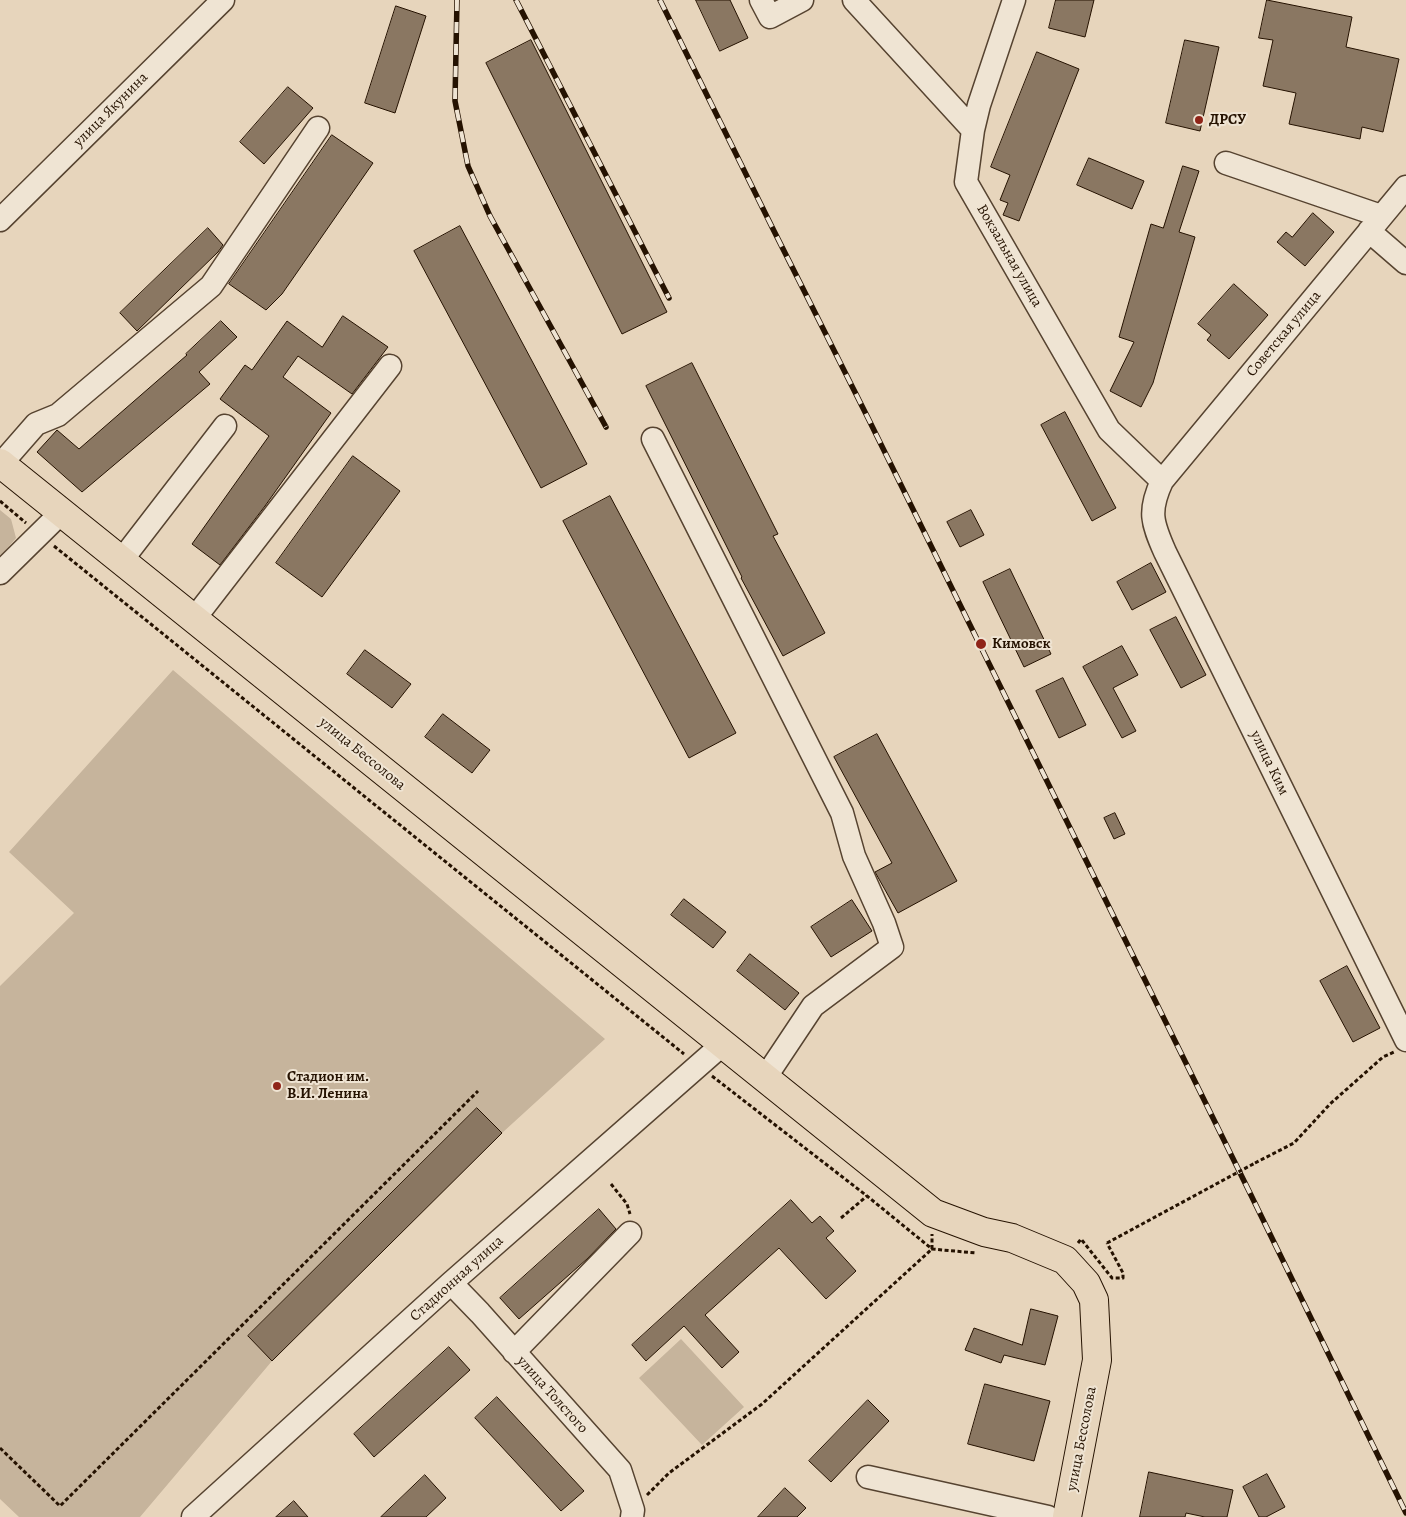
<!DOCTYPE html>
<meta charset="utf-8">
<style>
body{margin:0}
canvas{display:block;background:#e7d5bc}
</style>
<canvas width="1406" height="1517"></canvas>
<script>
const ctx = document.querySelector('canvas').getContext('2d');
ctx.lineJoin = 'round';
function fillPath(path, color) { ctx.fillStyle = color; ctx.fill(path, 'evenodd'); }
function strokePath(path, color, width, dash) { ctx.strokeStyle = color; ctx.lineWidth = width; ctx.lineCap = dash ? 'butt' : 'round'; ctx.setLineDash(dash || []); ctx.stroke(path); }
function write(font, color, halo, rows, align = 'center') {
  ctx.font = font + ' Alegreya,serif'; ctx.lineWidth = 4; ctx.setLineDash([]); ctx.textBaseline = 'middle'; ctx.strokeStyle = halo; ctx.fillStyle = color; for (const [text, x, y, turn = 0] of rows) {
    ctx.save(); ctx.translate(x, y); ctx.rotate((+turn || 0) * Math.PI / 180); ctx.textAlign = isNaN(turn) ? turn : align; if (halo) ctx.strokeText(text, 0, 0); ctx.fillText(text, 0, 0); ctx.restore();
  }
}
const green = new Path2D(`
 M0,510l11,9 5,19 -16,19z
 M173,670l432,369 -103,94 -230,228 -132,156h-121l-19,-18v-513l74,-73 -65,-61z
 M681,1339l63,68 -42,38 -63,-67z`);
const building = new Path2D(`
 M696,0h34l18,38 -28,13z
 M1056,0h38l-9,37 -36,-9z
 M1267,0l85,17 -6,30 53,12 -16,73 -21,-5 -2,12 -71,-15 7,-31 -33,-7 10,-46 -14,-2z
 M396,6l30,10 -31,97 -30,-10z
 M531,40l136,272 -45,22 -136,-271z
 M1185,40l34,7 -19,84 -34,-8z
 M1037,52l42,17 -60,152 -16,-6 5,-12 -8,-3 10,-25 -19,-8z
 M288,87l25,21 -49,56 -24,-22z
 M332,135l41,28 -91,131 -16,16 -37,-26z
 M1089,158l55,23 -12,28 -55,-24z
 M1183,166l16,5 -20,61 16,5 -42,146 -12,24 -31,-16 24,-49 -15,-5 32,-113 12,4z
 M1313,213l21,19 -29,34 -28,-24 9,-10 6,5z
 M460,226l127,238 -46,24 -127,-237z
 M208,228l15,17 -5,7 -81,79 -17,-18z
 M1234,284l34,31 -39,44 -22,-19 4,-5 -13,-11z
 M343,316l45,31 -36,47 -54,-38 -15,21 48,36 -66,93 -45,59 -28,-21 77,-108 -49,-37 25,-34 7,5 35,-49 35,26z
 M221,321l16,16 -38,35 11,12 -128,108 -45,-40 20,-22 22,19 108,-94 -1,-1z
 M692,363l86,171 -5,2 52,97 -42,23 -42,-78 1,-1 -96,-191z
 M1065,412l51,96 -24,13 -51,-96z
 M353,456l47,35 -78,106 -46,-34z
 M610,496l126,237 -47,25 -126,-237z
 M971,510l13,25 -24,12 -13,-25z
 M1151,563l15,29 -34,18 -15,-28z
 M1010,569l41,85 -27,13 -41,-85z
 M1176,617l30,58 -25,13 -31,-58z
 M1122,646l16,29 -25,13 23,43 -14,7 -39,-71z
 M365,650l46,34 -19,24 -45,-34z
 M1063,678l23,47 -27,13 -23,-47z
 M443,714l47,36 -18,23 -47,-36z
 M877,734l80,147 -59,32 -23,-41 17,-9 -58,-106z
 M1115,813l10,21 -11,5 -10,-21z
 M684,899l42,33 -13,16 -42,-33z
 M852,900l20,31 -41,26 -20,-30z
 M750,954l49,39 -14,17 -48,-39z
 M1347,966l33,62 -27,14 -33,-61z
 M477,1108l25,25 -230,228 -24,-25z
 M791,1200l21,23 8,-7 14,15 -8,7 30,33 -30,28 -47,-51 -74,67 34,37 -17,16 -38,-42 -38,35 -14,-16z
 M599,1209l17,20 -29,30 -68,60 -19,-21z
 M1031,1309l27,7 -13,49 -41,-10 -3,8 -36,-13 9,-22 48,17z
 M449,1347l21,23 -96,87 -20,-23z
 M985,1384l65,17 -16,60 -66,-17z
 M497,1397l87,94 -23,20 -86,-93z
 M868,1400l21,21 -58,61 -22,-21z
 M1149,1472l84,18 -6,27h-22l-19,-4 -1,4h-45z
 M1267,1474l18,33 -19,10h-7l-16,-30z
 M425,1475l21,23 -20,19h-45z
 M785,1488l21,20 -9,9h-39z
 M294,1501l14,16h-32z`);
const path = new Path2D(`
 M0,501l26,22
 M54,546l630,508
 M712,1076l155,120 65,53 44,4
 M1255,1163l39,-20 36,-39 53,-47 11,-5
 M611,1184l16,20 3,10
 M841,1218l26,-22
 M1078,1243l3,-4 31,39h11v-5l-16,-30
 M0,1448l60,58 418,-415
 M647,1495l22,-22 93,-69 170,-155v-15`);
const minor = new Path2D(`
 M761,0l9,17 32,-17
 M854,0l119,130
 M1014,0l-35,105 -6,25 -7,52 143,248 53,51
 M1226,163l155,53
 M1406,187l-244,294c-14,30 -10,42 3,71l241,488
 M0,220l223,-220
 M1369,231l37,32
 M653,439l189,374 12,43 30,67 8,24 -79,59 -48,72
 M1,464l35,-40 22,-9 153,-129 107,-158
 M121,561l104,-135
 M0,573l62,-61
 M194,619l196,-253
 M451,1283l29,30 140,157 13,40 -1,7
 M514,1352l116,-119
 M868,1477l180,40
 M193,1517l258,-234 272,-239`);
const major = new Path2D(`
 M0,463l933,750 51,19 28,6 53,22 21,23 8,17 3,60 -30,157`);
const rail = new Path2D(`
 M457,0l-2,101 13,65 22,50 116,211
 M516,0l153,298
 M660,0l114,231 94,187 381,773 157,322`);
const pathBridge = new Path2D(`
 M1107,1243l148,-80`);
const markers = [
 [1199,120,5,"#8f2418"],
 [981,644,6,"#8f2418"],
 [277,1086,5,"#8f2418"]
];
const streetNames = [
 ["улица Якунина",111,110,-45],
 ["Вокзальная улица",1009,256,60],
 ["Советская улица",1284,334,-50],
 ["улица Бессолова",362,754,39],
 ["улица Ким",1269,763,64],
 ["Стадионная улица",457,1279,-42],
 ["улица Толстого",552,1395,48],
 ["улица Бессолова",1082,1439,-79]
];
const poiNames = [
 ["ДРСУ",1209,120],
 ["Кимовск",992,644],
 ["Стадион им.",287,1077],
 ["В.И. Ленина",287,1094]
];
fillPath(green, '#c6b49c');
fillPath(building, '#8a7762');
strokePath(building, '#251201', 1);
strokePath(minor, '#564330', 25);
strokePath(major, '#251201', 30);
strokePath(path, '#251201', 3, [4, 2.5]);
strokePath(minor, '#efe4d3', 22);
strokePath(major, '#e7d5bc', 28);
strokePath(rail, '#251201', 5.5);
strokePath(rail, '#efe4d3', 4, [11]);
strokePath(pathBridge, '#251201', 3, [4, 2.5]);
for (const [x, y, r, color] of markers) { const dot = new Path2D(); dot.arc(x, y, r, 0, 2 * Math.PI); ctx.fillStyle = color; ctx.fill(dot); strokePath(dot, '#efe4d3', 2); }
write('15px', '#251201', '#efe4d3', streetNames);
write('bold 15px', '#251201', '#efe4d3', poiNames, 'left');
</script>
